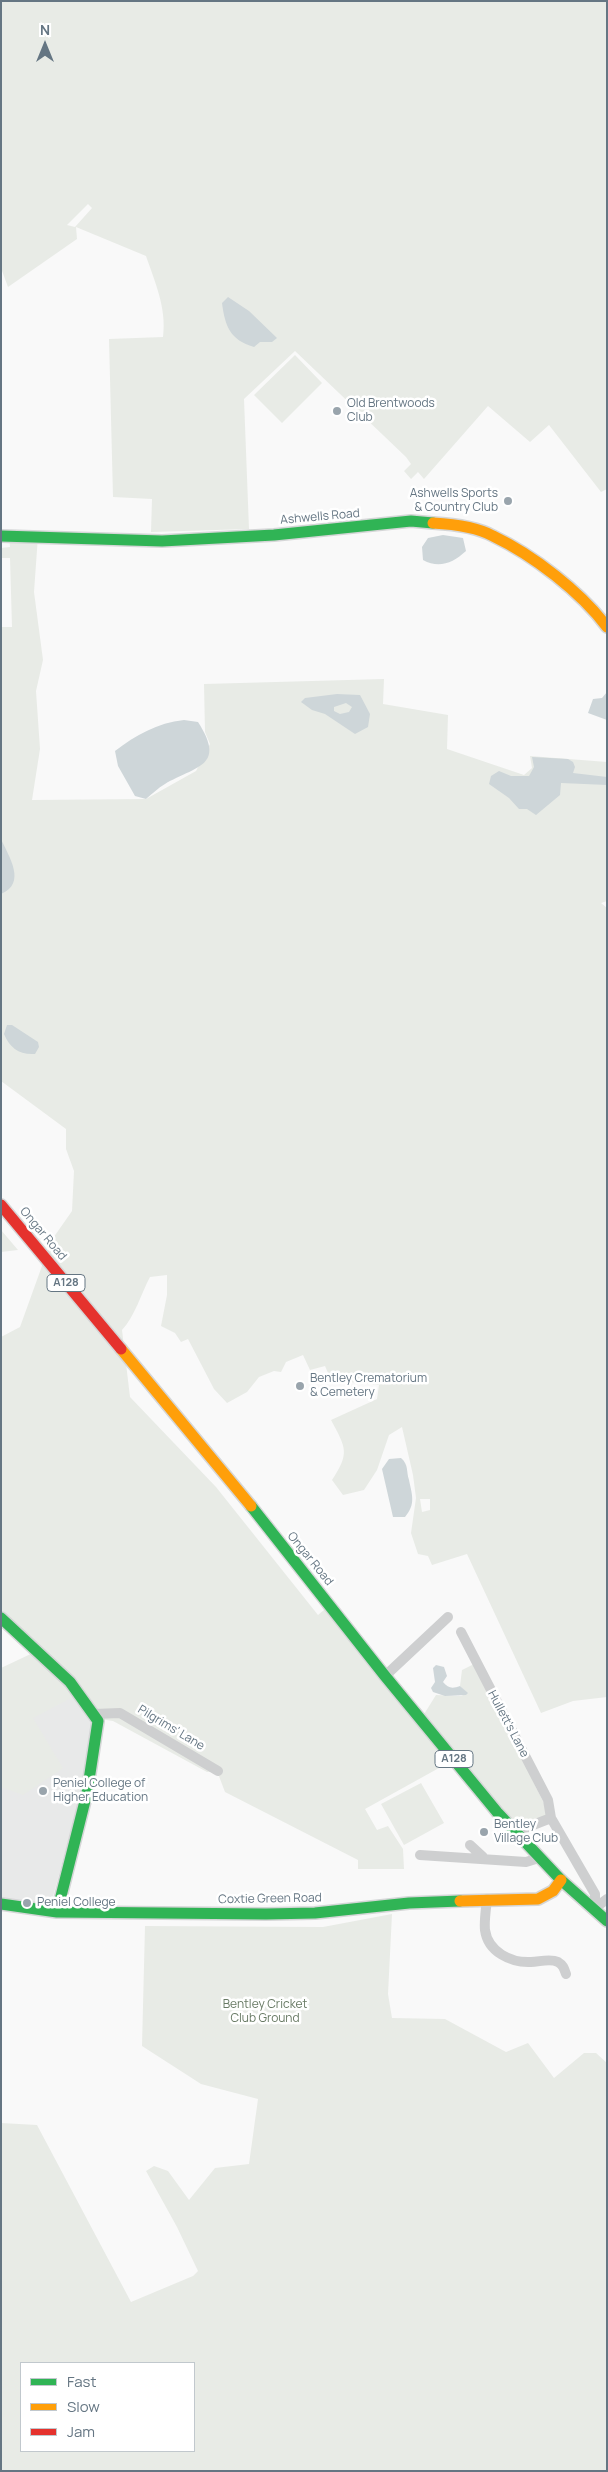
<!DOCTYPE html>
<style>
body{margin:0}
#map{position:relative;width:608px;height:2472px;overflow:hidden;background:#f9f9f9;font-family:Manrope,sans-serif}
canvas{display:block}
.frame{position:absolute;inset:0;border:2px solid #657683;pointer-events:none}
.legend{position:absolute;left:20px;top:2362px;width:175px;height:90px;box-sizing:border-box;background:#fff;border:1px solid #c1c8cd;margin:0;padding:6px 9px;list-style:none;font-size:15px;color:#657683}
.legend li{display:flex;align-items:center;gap:10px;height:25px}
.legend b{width:25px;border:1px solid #c1c8cd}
.north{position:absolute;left:20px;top:20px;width:50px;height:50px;-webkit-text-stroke:4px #fff;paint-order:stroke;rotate:0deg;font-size:14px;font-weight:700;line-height:20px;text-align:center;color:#657683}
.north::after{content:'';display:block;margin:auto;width:18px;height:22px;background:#657683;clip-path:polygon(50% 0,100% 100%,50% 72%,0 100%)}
</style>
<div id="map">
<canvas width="608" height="2472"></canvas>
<div class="frame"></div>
<ul class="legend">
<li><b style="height:6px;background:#30b455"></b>Fast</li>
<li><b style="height:6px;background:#ff9f0a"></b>Slow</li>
<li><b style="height:6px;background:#e5322d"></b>Jam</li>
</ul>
<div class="north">N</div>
</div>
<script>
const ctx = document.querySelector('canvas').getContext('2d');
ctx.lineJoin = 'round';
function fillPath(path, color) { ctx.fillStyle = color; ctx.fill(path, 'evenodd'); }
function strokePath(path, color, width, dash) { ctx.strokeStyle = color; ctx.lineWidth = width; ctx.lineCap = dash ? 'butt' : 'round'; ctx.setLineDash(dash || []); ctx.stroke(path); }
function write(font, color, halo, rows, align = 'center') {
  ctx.font = font + ' Manrope,sans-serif'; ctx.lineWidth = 5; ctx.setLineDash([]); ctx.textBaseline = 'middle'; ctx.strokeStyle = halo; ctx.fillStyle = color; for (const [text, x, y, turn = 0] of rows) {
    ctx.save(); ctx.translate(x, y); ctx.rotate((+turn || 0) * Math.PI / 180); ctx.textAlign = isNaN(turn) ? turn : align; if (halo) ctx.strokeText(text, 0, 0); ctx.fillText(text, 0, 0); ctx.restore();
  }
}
const built = new Path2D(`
 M1,1668l72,29 18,26 3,10v13l-43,158 -50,-5z`);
const green = new Path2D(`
 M1,1h606v488l-6,3 -52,-67 -19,17 -42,-36 -64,73 -6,-7 -7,7 -7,-8 7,-7 -5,-7 -111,-106 -51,48 5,130 -98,3 1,-33 -39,-2 -4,-158 54,-2c4,-28 -8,-55 -17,-81l-70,-29 1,12 -69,48 -7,-19zM88,204l4,4 -17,19 -8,-2z
 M295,355l27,28 -40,40 -28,-28z
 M9,536h29l-4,56 9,68 -7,31 4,58 -8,51 114,-1 50,-28 14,-27 -5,-12 -1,-48 180,-5 -1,25 65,11 -1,34 77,26 8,-7 -2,-12 77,6v139l-6,2 6,5v789l-34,4 -32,12 -74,-159 -35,11 -4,-9 -10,-2 -7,-21 5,-35 -3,-23 -11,-48 -13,8 -12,35 -13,20 -21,5 -11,-15c18,-27 14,-32 -1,-60l46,-21 2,-14 -48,-5 -6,-14 -15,4 -7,-15 -17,7 -5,10 -7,-1 -15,6 -12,15 -20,11 -13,-14 -26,-50 -7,3 -6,-9 -14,-7 6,-31v-20l-17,2c-9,17 -15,39 -28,53l8,67 86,90 102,128 12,-10 91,114 15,-24 25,1 6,-3 -7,-7 2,-16 14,-7 75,155 -36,14 -67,-69 -83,46 12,21 11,-4 15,23 1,20h-46v-9l-133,-68 -8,-21 -10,1 -94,-51 -27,-4 -13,-20 -40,21 30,50 -40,27 -22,-8v-119l36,-17 -36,-33v-281l19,-10 31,-86 21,-30 2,-40 -8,-22v-20l-65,-48v-454h11l-2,-69h-9v-10l9,-1zM420,1499h10v11l-8,2z
 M1,1230l17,20 -17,2z
 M421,1783l23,40 -40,22 -23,-41z
 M392,1914l-4,80 4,24 53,1 61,33 22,-9 26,35 30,-25h12l11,10v408h-606v-348l36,2 94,177 62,-26 5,-5 -21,-44 -31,-56 8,-5 14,5 21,29 26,-32 34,-4 9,-65 -57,-15 -59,-38 3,-120 178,1zM21,2363h173v88h-173z`);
const water = new Path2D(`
 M228,297l21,14 28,27 -5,4h-12l-6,5c-24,-7 -29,-21 -32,-44z
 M443,535l20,3 3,13c-13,12 -27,18 -43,9l-1,-13 6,-9z
 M607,692v28l-19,-7 5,-14 9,-1z
 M337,694l23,1 10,19 -2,13 -13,7 -30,-20 -13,-4 -11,-8 4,-4zM346,703l6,4 -3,5 -9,2 -6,-3v-4z
 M184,720l14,2c29,45 -3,44 -33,62 -7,4 -13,10 -19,15l-11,-3 -17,-30 -3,-15c21,-16 42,-28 69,-31z
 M532,757l36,2 5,3 2,5 -2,6 34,4v8l-46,-2 -1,12 -24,20 -9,-6h-8l-10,-11 -20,-14 2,-8 8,-5 12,5h18l5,-9z
 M1,839c8,18 26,44 0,55z
 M7,1025h5l26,17 1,5 -4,7c-16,1 -25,-6 -31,-20z
 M401,1458c8,7 5,13 8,22 3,15 7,24 -4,37h-12l-11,-48 7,-10z
 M436,1665l8,2 3,9 -4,6c5,6 9,7 17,4l8,7 -2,2 -21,1 -12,-4 -2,-4 4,-6 -2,-14z`);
const street = new Path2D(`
 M461,1632l87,168 3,18 44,76v14
 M385,1676l63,-59
 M94,1714l26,-1 98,58
 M515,1832l36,-14
 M470,1845l13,12
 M420,1855l106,7 13,-4
 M487,1899c-1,10 -3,22 -2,31 3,22 26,33 46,32 8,0 19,-4 27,0 5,3 6,6 8,12
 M595,1908l12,-9`);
const fast = new Path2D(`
 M1,536l161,5 112,-6 137,-14 22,2
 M251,1506l134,170 112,136 64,68 46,41
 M1,1618l69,64 28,39 -11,72 -30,119
 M1,1904l56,8 209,2 49,-1 94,-10 51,-2`);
const slow = new Path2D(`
 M433,523c18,1 44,4 60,13 40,19 88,56 114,91
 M121,1349l130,157
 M460,1901l78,-2 15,-8 8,-11`);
const jam = new Path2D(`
 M1,1205l120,144`);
const markers = [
 [337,411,5,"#99a4ac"],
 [508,501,5,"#99a4ac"],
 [300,1386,5,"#99a4ac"],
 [43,1791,5,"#99a4ac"],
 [484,1832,5,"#99a4ac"],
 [27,1903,5,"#99a4ac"]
];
const shields = [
 [66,1283,38],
 [454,1759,38]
];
const shieldNames = [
 ["A128",66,1283],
 ["A128",454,1759]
];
const poiNames = [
 ["Old Brentwoods",347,404],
 ["Club",347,418],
 ["Ashwells Sports",498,494,"right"],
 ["& Country Club",498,508,"right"],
 ["Bentley Crematorium",310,1379],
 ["& Cemetery",310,1393],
 ["Peniel College of",53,1784],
 ["Higher Education",53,1798],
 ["Bentley",494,1825],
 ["Village Club",494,1839],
 ["Peniel College",37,1903]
];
const streetNames = [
 ["Ashwells Road",320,517,-5],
 ["Ongar Road",43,1234,50],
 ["Ongar Road",310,1559,51],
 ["Hullett's Lane",508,1724,62],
 ["Pilgrims' Lane",171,1728,31],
 ["Coxtie Green Road",270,1899,-1]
];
const parkNames = [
 ["Bentley Cricket",265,2005],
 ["Club Ground",265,2019]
];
fillPath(built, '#e8e9e9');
fillPath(green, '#e8ebe6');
fillPath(water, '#ced6d9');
strokePath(fast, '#d5d6d7', 14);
strokePath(slow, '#d5d6d7', 14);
strokePath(jam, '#d5d6d7', 14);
strokePath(street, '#cecfd0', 10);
strokePath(fast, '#30b455', 11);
strokePath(slow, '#ff9f0a', 11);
strokePath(jam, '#e5322d', 11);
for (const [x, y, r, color] of markers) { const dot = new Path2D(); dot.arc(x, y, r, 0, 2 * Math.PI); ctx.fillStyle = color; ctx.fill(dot); strokePath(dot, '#fff', 2); }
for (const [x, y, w] of shields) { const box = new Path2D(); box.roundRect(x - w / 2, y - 8.5, w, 17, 4); ctx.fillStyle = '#fff'; ctx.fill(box); strokePath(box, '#657683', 1); }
write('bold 11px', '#657683', null, shieldNames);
write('12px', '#657683', '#fff', poiNames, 'left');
write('12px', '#657683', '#fff', streetNames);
write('12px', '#687a64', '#fff', parkNames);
</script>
